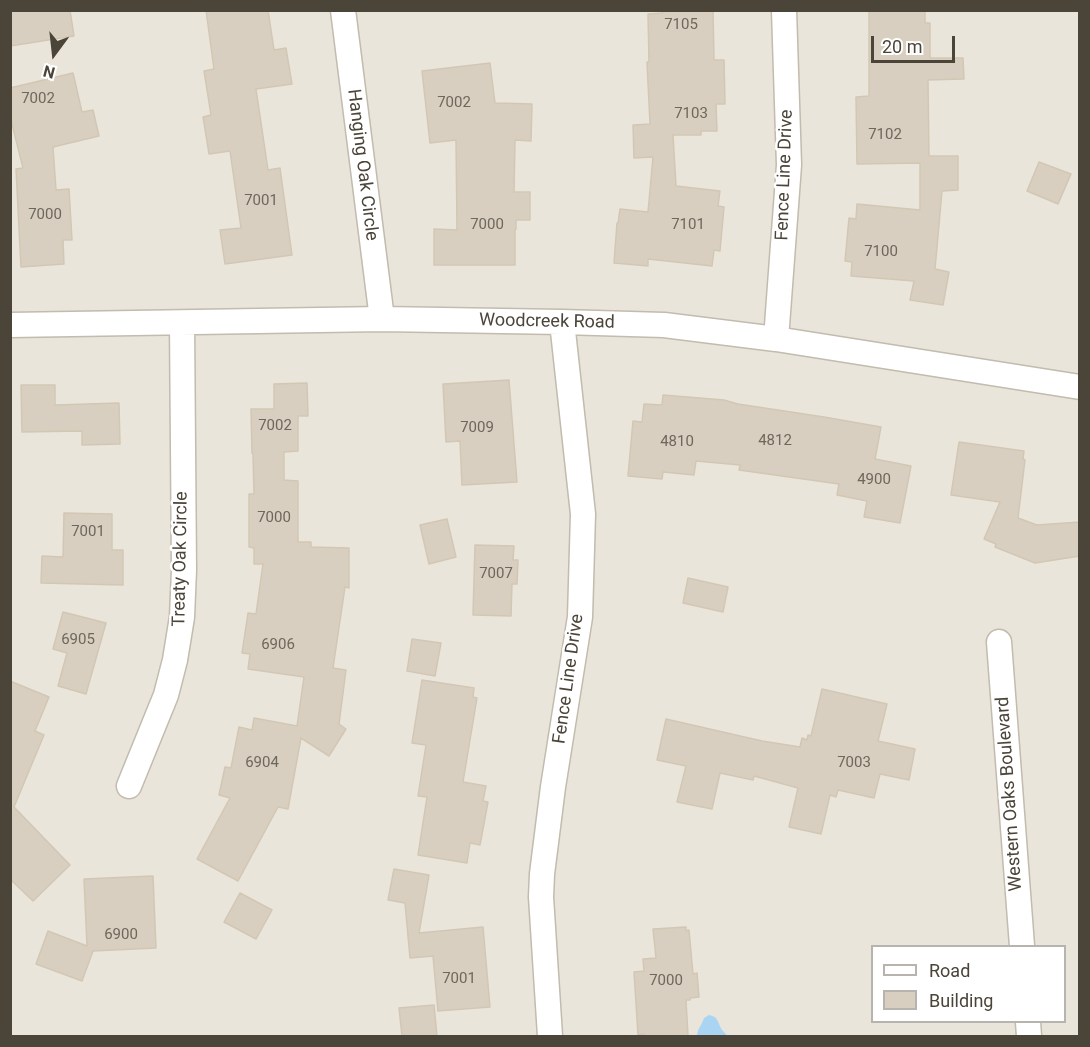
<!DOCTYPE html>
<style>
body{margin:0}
#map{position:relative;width:1090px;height:1047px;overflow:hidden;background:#f6f3ec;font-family:Roboto,sans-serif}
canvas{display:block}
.frame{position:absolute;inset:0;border:12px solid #4b4439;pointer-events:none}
.legend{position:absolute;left:871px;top:945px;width:195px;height:78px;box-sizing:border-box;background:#fff;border:2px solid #b7b4b0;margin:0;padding:8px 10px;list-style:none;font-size:18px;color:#4b4439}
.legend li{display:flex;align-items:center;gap:12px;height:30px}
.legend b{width:30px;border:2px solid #b7b4b0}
.north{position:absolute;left:24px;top:24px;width:60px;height:60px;-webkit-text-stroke:4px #fff;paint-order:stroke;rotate:195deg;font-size:16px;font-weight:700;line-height:24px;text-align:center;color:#4b4439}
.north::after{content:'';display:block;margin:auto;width:21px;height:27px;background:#4b4439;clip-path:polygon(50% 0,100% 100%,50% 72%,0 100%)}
.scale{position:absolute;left:871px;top:36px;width:84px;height:27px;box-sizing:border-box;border:3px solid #4b4439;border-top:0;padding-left:8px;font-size:18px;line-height:21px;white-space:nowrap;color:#4b4439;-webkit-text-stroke:4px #fff;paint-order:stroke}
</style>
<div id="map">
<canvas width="1090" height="1047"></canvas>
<div class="frame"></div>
<ul class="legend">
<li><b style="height:8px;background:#fff"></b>Road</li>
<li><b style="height:16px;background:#d8cfc1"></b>Building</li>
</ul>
<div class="north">N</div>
<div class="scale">20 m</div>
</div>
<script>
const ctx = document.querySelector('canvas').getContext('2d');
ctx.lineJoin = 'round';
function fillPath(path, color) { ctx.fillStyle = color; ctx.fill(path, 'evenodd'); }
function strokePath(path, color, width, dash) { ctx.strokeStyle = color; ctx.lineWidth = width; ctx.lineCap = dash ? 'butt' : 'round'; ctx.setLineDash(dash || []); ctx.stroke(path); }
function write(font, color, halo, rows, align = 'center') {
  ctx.font = font + ' Roboto,sans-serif'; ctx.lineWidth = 5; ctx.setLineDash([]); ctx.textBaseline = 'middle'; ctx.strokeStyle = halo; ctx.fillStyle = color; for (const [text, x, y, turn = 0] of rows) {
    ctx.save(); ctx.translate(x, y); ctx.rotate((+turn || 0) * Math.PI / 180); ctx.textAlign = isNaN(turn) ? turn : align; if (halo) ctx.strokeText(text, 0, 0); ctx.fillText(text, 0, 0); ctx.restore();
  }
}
const residential = new Path2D(`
 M10,11h1069v1025h-1068zM872,946h192v76h-192z`);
const water = new Path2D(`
 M709,1015c10,2 8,7 13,15 2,2 4,4 5,6h-30c0,-7 5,-11 7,-18z`);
const building = new Path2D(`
 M10,10h60l4,26 -64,10z
 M206,10h62l6,40 12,-2 6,36 -36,5 12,81 12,-2 12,87 -67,9 -5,-34 21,-2 -11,-77 -21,3 -6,-37 8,-2 -7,-44 10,-2z
 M662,10h51l1,50h10l1,44h-9l1,27h-16v4h-28l3,51 44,5 -2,15 6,1 -4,44 -6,-1 -2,16 -64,-7v7l-34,-3 3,-40h1l2,-14 28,3 5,-55 -19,1 -1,-33 17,-1 -3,-62h2l-1,-48 14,-1z
 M869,10h56v13h5v35h33l1,21 -36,1 1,76h29v34l-16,1 -7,78 14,3 -6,33 -33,-5 4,-19 -63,-5 1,-14 -7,-1 4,-43 7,1 1,-15 63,6v-47l-63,1 -1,-67 13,-1z
 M490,63l5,40 37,1 -1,37 -16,-1 -1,52h16v28h-14v9l-1,1v35h-81v-36l23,1 -1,-90 -26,3 -8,-72z
 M73,73l9,39 11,-2 6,26 -46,11 3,43 13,-1 3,51h-9l1,24 -43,3 -5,-98 7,-1 -13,-52v-28z
 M1039,162l32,12 -13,30 -31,-13z
 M509,380l8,102 -55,3 -2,-44 -14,1 -3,-58z
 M307,383l1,33h-10v35l-14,1v28l14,1v61h13v5l38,1v40l-4,-1 -12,81 13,2 -7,54 7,5 -17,27 -28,-18 -13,71 -10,-2 -40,74 -41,-22 33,-61 -11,-3 6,-28 6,1 8,-41 13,3 2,-12 43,8 7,-49 -56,-8 2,-15 -8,-1 6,-40 8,1 7,-50h-9v-16l-5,-1v-53h5l-1,-41h-1l-1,-44h23v-25z
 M21,385h34v20l64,-2 1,41 -38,1v-14l-60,1z
 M663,395l61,5 14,4 86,13 57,10 -6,32 36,7 -11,57 -36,-6 3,-16 -30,-6 2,-11 -100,-14 1,-5 -44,-4 -2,14 -31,-3 -1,7 -34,-3 5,-55 9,1 2,-18 18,1z
 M959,442l65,9 -1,8 2,1 -7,58 19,7 43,-3v34l-45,7 -40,-16 1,-3 -12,-5 16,-37 -49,-7z
 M64,513l48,1v36h11v35l-82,-2 1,-27 21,1z
 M447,519l9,38 -27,7 -9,-39z
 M475,545l39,1 -1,14h5l-1,24h-5l-1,32 -38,-1z
 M688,578l40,9 -5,25 -40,-9z
 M63,612l43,11 -20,71 -28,-8 9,-33 -14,-4z
 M412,639l29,4 -6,33 -28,-5z
 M422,680l52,8 -1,9 4,1 -14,84 23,4 -3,15 5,1 -8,43 -10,-2 -3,20 -49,-8 9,-58 -9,-1 8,-51 -14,-2z
 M10,681l39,16 -14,34 9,4 -30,72 56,58 -37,36 -23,-22z
 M822,689l65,15 -9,37 37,8 -6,31 -29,-6 -6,24 -36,-8 -2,7 -6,-2 -9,39 -32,-7 9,-39 -44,-12 -1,4 -33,-7 -8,36 -35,-7 9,-36 -29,-6 9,-41 96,22 38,6 2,-9 5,2 1,-5 3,1z
 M394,869l35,6 -10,58 64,-6 7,80 -52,4 -5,-55 -23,2 -5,-55 -17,-3z
 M153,876l3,72 -63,3 -11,30 -46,-17 12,-33 39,15 -3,-67z
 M240,893l32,17 -16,29 -32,-17z
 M686,927v4l3,-1 4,44 4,-1 2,24 -9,1v2h-4l2,36h-44v-2l-6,1 -4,-63 10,-1 -1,-12 13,-1 -3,-29z
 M434,1005l3,31h-35l-3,-28z`);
const minor = new Path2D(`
 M343,10l39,309
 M10,325l372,-6 180,3 102,3 112,14 304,48
 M776,339l13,-174 -5,-155
 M999,642l23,304
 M129,786l37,-91 9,-35 7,-43 2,-47 -2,-247
 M1028,1022l1,14
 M550,1036l-9,-139 1,-23 11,-87 27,-170 3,-103 -21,-192`);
const numberNames = [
 ["7105",681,25],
 ["7002",38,99],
 ["7002",454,103],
 ["7103",691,114],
 ["7102",885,135],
 ["7001",261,201],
 ["7000",45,215],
 ["7000",487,225],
 ["7101",688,225],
 ["7100",881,252],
 ["7002",275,426],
 ["7009",477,428],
 ["4812",775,441],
 ["4810",677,442],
 ["4900",874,480],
 ["7000",274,518],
 ["7001",88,532],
 ["7007",496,574],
 ["6905",78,640],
 ["6906",278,645],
 ["6904",262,763],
 ["7003",854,763],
 ["6900",121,935],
 ["7001",459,979],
 ["7000",666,981]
];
const streetNames = [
 ["Hanging Oak Circle",362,165,83],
 ["Fence Line Drive",785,175,-88],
 ["Woodcreek Road",547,322,1],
 ["Treaty Oak Circle",181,559,-89],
 ["Fence Line Drive",569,679,-82],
 ["Western Oaks Boulevard",1010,794,-94]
];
fillPath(residential, '#eae5da');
fillPath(water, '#a9d4f2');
fillPath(building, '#d8cfc1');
strokePath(building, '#d3c7b4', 1.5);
strokePath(minor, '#c2bbae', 27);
strokePath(minor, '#fff', 24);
write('15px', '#6e675b', null, numberNames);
write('18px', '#4b4439', '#fff', streetNames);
</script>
